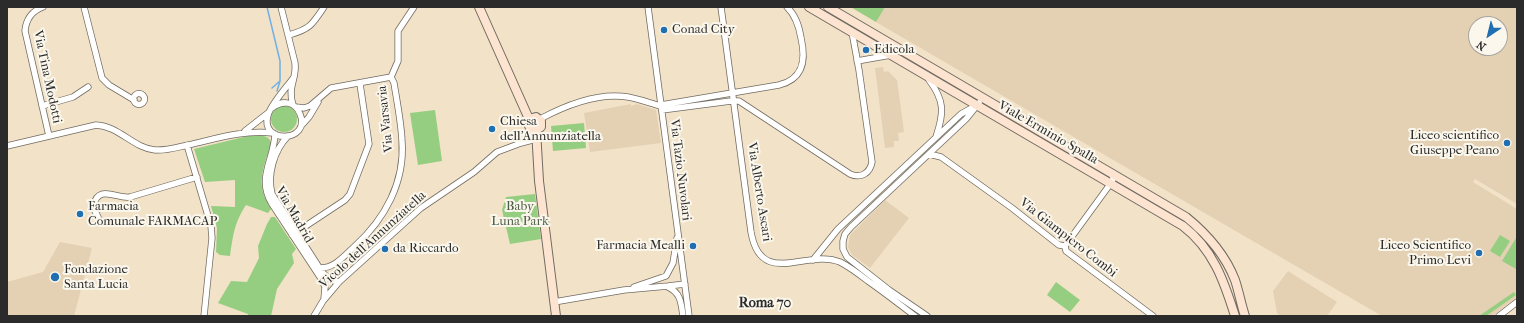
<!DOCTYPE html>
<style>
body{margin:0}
#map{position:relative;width:1524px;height:323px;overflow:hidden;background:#f2e2c7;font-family:"IM FELL French Canon",serif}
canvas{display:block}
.frame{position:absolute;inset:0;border:8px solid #2b2b2b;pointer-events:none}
.north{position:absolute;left:1468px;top:16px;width:40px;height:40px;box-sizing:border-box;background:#fbf7ec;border:1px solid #a8a59f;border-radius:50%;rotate:215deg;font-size:11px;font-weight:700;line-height:16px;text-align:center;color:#2b2b2b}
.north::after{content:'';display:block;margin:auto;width:14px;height:18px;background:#1f6fb2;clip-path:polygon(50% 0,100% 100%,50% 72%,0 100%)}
</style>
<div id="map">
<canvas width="1524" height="323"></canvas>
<div class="frame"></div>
<div class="north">N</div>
</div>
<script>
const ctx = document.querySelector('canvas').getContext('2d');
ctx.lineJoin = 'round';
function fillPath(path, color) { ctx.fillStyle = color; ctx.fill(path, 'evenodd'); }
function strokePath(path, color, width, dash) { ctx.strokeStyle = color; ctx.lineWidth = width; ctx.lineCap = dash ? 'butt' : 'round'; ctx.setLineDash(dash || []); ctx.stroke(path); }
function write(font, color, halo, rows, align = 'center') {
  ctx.font = font + ' "IM FELL French Canon",serif'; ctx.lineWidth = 4; ctx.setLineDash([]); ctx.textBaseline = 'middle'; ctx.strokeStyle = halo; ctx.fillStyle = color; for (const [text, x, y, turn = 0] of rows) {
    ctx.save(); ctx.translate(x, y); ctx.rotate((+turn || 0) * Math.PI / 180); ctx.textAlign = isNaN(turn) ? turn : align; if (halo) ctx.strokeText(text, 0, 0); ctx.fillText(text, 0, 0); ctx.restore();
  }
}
const built = new Path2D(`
 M850,7h667v197l-42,-25 -2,3 44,27v88l-25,19h-110zM1476,24h24v24h-24z
 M883,67l1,5 4,-1 9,9 7,52 -6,1 1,8h-5v6l-9,1 -10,-80z
 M631,104v2l6,-2 19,6 5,33 -71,9 -6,-39z
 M885,200l24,18 -39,50 -18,-13 -4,-8 2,-12z
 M60,242l32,6 -18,68h-67v-34l36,-10z
 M1288,271l49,31 -10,14h-47l-3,-3 -4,-22z`);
const green = new Path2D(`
 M851,7h34l-9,15z
 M271 119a13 13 0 1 1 26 0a13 13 0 1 1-26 0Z
 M435,110l7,51 -24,4 -8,-52z
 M584,123l2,25 -33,3 -2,-25z
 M252,135c7,1 17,-1 19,8 -8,28 -16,40 0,66l-3,4 -22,-8c-12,18 -13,31 -16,51l-10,-1 -4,-3 1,-24 -6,-22 24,1v-27l-30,2 -11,-33z
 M535,194l6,45 -31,5 -8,-34 4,-13z
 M271,217h4l21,32 -4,5 2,9 -17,26 -6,27h-23v-2l-30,-11 13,-22 16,1 12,-24 -1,-12 9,-22z
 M1500,235l10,6 -10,16 -10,-6z
 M1516,238l1,1 -1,30 -14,-8z
 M1056,282l24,18 -10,12 -23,-17z
 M1514,292l2,3 -30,21h-7z`);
const stream = new Path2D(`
 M267,7l13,54v20l-8,7
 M277,91l3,-10`);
const street = new Path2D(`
 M43,7c-11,4 -17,12 -18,24l24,105
 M84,7l18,71 7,7 25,15
 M281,7l14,56c2,17 -8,23 -2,42
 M648,7l41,309
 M721,7l30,225c10,57 56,16 89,30 10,5 19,12 28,19 16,11 31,23 47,35
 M289,35c21,-6 23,-10 35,-28
 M857,61l34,-6
 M929,80c16,21 15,33 7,57
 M133.5 99a5.5 5.5 0 1 1 11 0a5.5 5.5 0 1 1-11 0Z
 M661,105l118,-20c25,-6 27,-26 22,-47 -2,-12 -5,-22 -14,-31
 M42,106l31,-9 15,-10
 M296,107l8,1 6,-2 21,-18 60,-11 7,-16v-30l16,-24
 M272,108c10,-8 23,-7 28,6 12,28 -41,31 -32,1 3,-11 19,-28 26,-38
 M662,110l69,-9h8l111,73c11,5 20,-1 22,-12l-13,-92 -7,-38
 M540,119c26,-14 58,-27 88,-22 11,2 22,6 33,9
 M301,126l8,-9 9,-15
 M245,131l23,-18
 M275,134c-1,26 -19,44 -3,70l50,76 3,7 -1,12
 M288,136c-14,14 -21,39 -16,58l50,78 8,8 9,2
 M187,145l24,81 1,12 -8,78
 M7,146l89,-21c23,1 37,23 59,25 11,1 23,-3 33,-5 31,-7 54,-15 85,-12
 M929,154l12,3 71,51 47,37 6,1
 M98,217l-5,-10c5,-24 23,-8 37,-10l67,-20
 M292,235l53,-35 5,-6 19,-50 -9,-60
 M1065,246l1,5 87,65
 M1065,246l46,-63 2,-4v-6
 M813,260l25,-31 123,-115 16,-9
 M320,268c15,0 24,-12 35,-22 30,-27 50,-64 47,-105 -1,-20 -5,-39 -8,-58l-3,-6
 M634,287l32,-11 7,-13 4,-25
 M668,287c13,6 13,16 15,29
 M554,302l70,-12 44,-4 17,-2
 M314,316l9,-15 16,-19 82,-74 53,-36 23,-20 24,-9 15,-4
 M927,316l-38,-26 -42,-33 -4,-8v-8l2,-7 6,-7 115,-108 13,-16
 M1499,316l18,-14`);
const secondary = new Path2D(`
 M479,7l50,112v7l3,4h4
 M809,7l374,219c30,23 41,55 52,90
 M828,7l358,210c21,17 39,37 49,63 4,12 6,24 10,36
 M529,119l7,-2 5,4v6l-5,3
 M536,130l3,51 17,135`);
const markers = [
 [664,30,4,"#1f6fb2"],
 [866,50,4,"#1f6fb2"],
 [492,129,4,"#1f6fb2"],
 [1507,143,4,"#1f6fb2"],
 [80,214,4,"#1f6fb2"],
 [693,246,4,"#1f6fb2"],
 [385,249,4,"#1f6fb2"],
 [1479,253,4,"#1f6fb2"],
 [55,277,5,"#1f6fb2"]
];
const poiNames = [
 ["Conad City",672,30],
 ["Edicola",874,50],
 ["Chiesa",500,122],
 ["dell'Annunziatella",500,137],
 ["Liceo scientifico",1499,136,"right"],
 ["Giuseppe Peano",1499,151,"right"],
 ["Farmacia",88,207],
 ["Comunale FARMACAP",88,222],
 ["Farmacia Mealli",685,246,"right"],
 ["Liceo Scientifico",1471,246,"right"],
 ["Primo Levi",1471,261,"right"],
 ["da Riccardo",393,249],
 ["Fondazione",64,270],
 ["Santa Lucia",64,285]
];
const streetNames = [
 ["Via Tina Modotti",47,77,78],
 ["Via Varsavia",386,119,-96],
 ["Viale Erminio Spalla",1048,133,30],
 ["Via Tazio Nuvolari",680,170,83],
 ["Via Alberto Ascari",759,192,81],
 ["Via Madrid",294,215,60],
 ["Via Giampiero Combi",1068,238,38],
 ["Vicolo dell'Annunziatella",373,240,-42]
];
const parkNames = [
 ["Baby",520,207],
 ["Luna Park",520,222]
];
const neighbourhoodNames = [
 ["Roma 70",765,304]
];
fillPath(built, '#e4d1b4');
fillPath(green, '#95ce81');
strokePath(stream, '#70b0e4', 1.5);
strokePath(street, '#716b62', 7);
strokePath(secondary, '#716b62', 10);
strokePath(street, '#fff', 5.5);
strokePath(secondary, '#fde4d1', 8);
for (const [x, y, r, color] of markers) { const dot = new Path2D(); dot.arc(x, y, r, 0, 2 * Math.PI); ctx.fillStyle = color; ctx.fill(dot); strokePath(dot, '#fbf7ec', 1.5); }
write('13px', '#2b2b2b', '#fbf7ec', poiNames, 'left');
write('13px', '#2b2b2b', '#fbf7ec', streetNames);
write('13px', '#4b5c45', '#fbf7ec', parkNames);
write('bold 14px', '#2b2b2b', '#fbf7ec', neighbourhoodNames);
</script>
